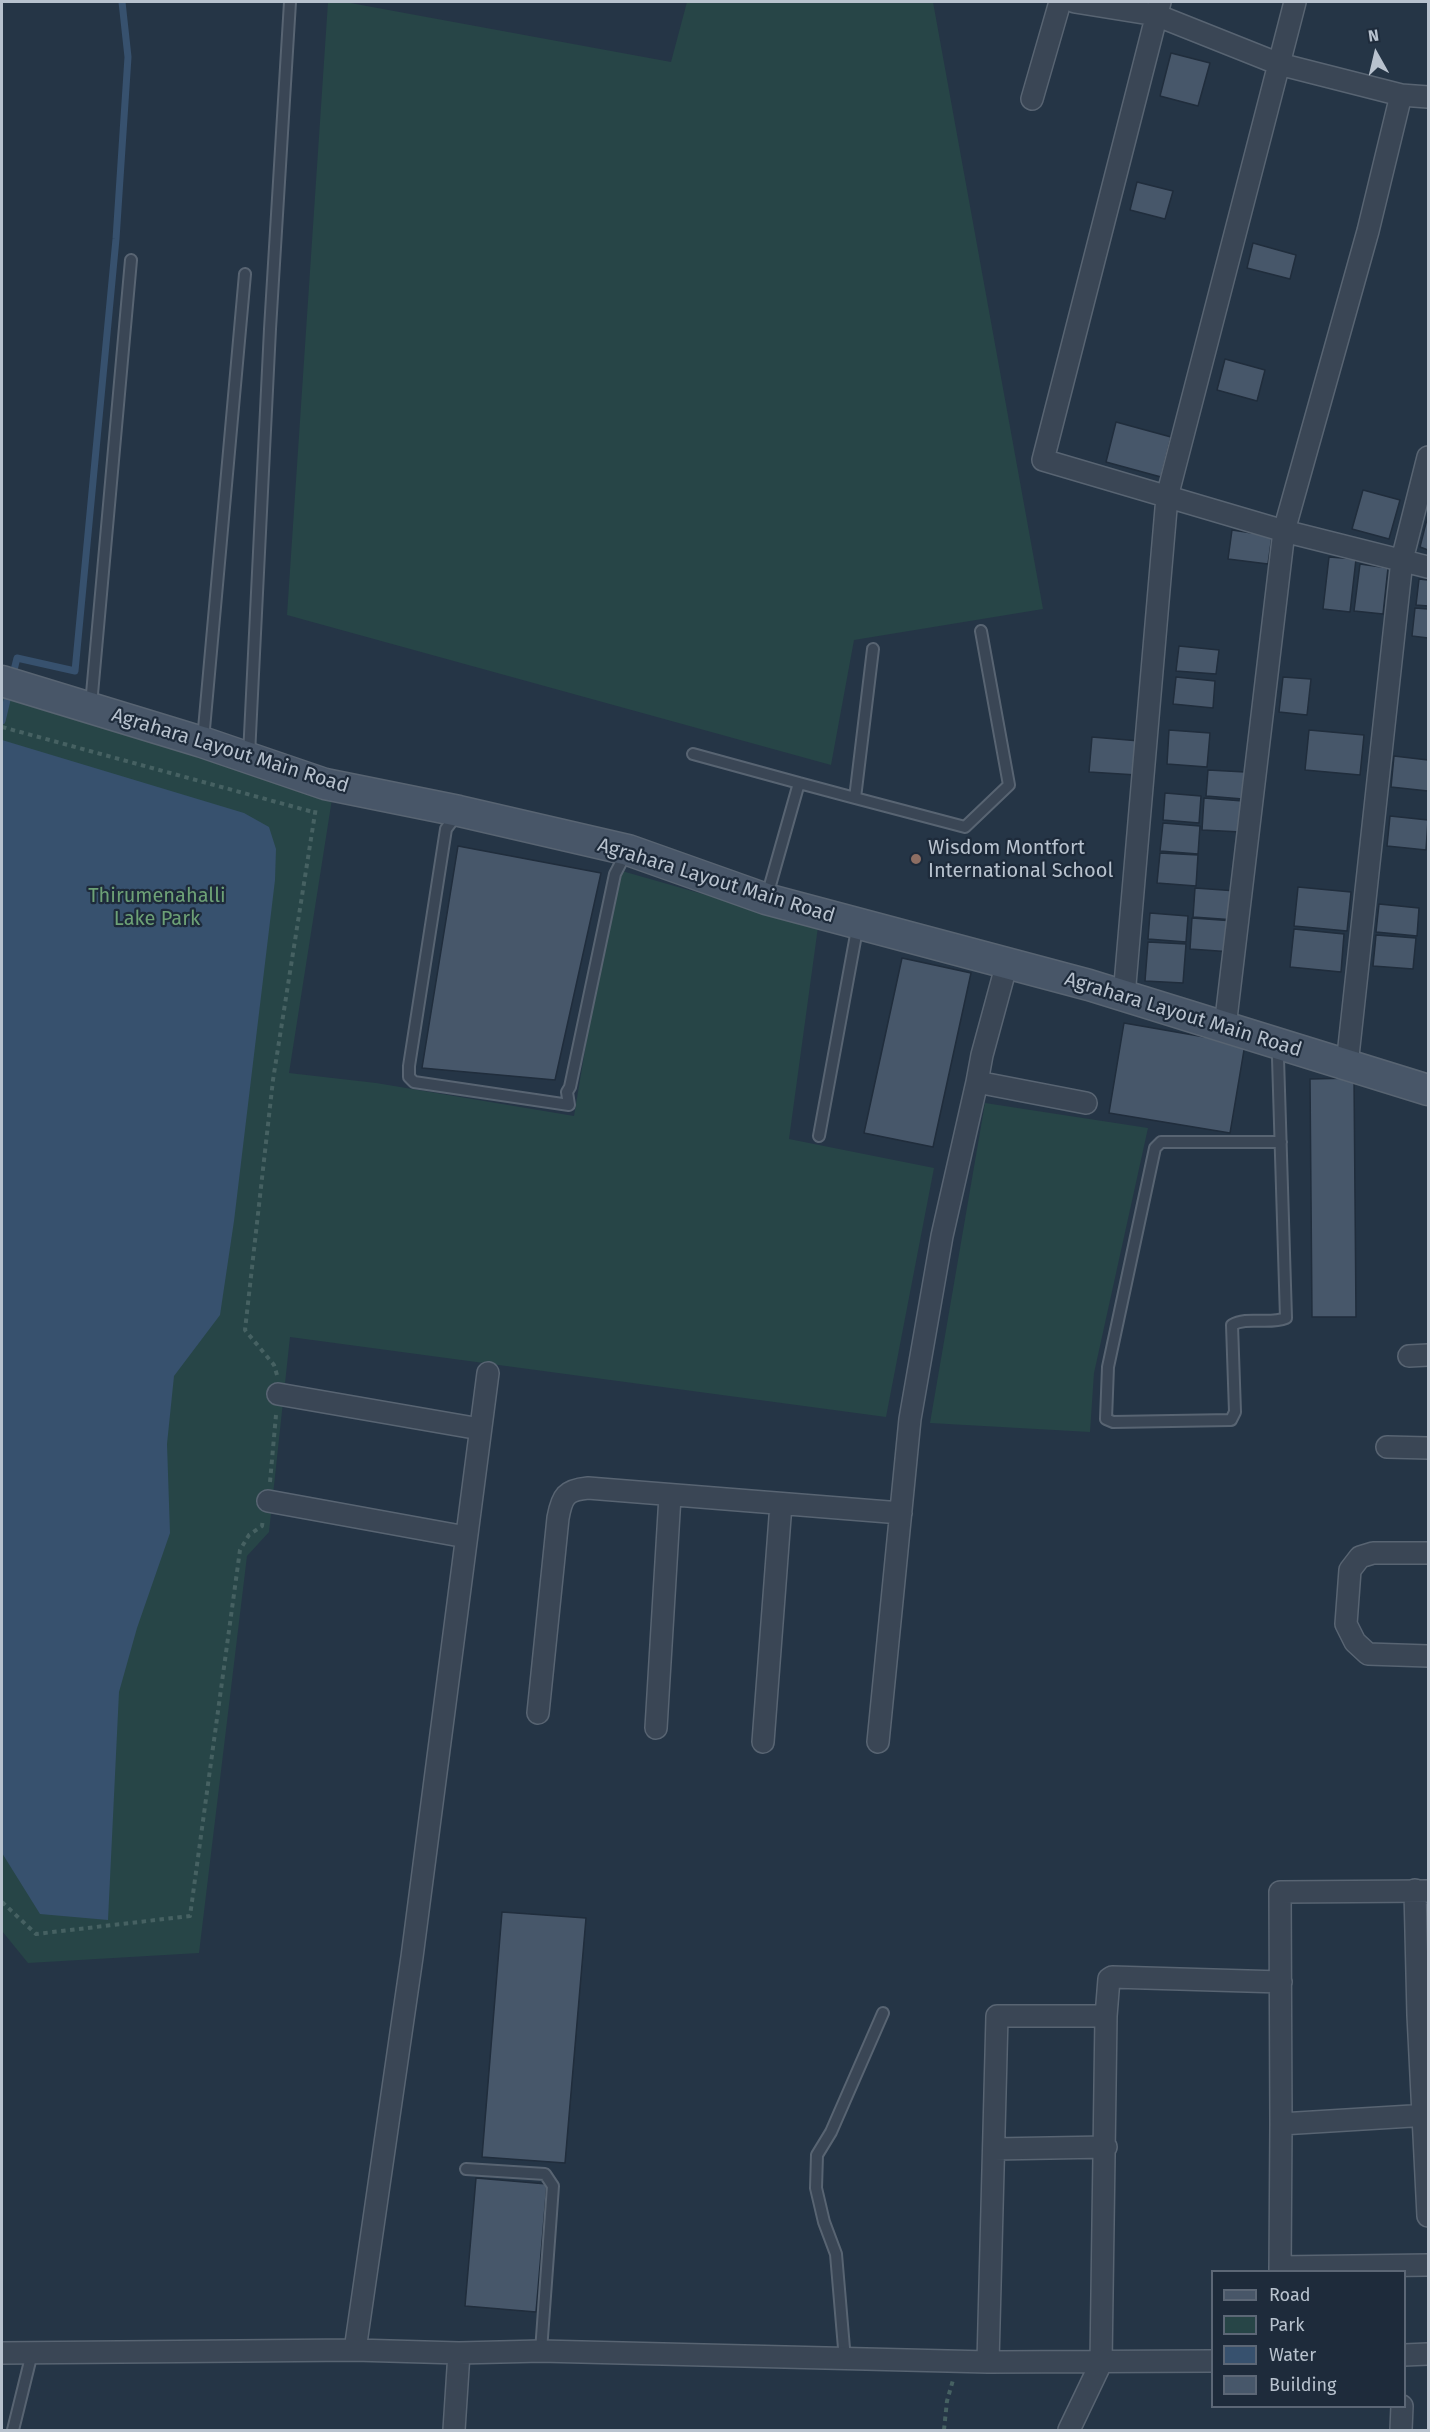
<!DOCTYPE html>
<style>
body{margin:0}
#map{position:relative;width:1430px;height:2432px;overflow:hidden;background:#253546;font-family:"Fira Sans",sans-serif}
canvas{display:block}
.frame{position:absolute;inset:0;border:3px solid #b8c2ce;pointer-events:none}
.legend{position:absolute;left:1211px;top:2270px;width:195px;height:138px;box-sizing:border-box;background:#1e2b3b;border:2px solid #5c6776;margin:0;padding:8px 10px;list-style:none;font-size:18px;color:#b8c2ce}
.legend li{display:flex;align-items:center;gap:12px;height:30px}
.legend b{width:30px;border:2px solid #5c6776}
.north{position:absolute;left:1346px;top:24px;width:60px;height:60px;-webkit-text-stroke:4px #1e2b3b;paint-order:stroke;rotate:352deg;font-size:16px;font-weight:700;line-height:24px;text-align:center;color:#b8c2ce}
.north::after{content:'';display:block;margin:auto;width:21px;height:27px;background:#b8c2ce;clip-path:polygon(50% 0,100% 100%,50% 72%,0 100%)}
</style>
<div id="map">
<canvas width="1430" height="2432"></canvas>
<div class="frame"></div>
<ul class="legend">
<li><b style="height:8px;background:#485668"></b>Road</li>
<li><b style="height:16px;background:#274547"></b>Park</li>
<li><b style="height:16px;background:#37516e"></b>Water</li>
<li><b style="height:16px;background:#47576a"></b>Building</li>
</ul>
<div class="north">N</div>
</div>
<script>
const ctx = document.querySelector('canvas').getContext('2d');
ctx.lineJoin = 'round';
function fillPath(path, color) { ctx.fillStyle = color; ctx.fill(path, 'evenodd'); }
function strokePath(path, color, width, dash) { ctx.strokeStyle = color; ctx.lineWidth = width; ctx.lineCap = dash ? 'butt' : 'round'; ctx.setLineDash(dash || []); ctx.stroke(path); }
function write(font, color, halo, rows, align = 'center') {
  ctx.font = font + ' "Fira Sans",sans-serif'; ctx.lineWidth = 4.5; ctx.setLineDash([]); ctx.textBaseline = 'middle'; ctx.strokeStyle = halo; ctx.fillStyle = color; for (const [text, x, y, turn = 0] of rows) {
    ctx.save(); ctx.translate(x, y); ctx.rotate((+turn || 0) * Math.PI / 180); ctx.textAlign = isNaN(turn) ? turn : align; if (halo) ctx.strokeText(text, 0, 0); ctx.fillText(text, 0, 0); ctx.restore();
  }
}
const green = new Path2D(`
 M328,2h17l326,60 16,-60h246l110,607 -189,31 -23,125 -544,-150z
 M2,695l330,104 -43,274 87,10 198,33 41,-247 203,58 -29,212 145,29 -48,249 -596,-80 -21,195 -22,24 -48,397 -171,10 -26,-32z
 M985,1103l163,25 -54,245 -4,59 -160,-9z`);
const water = new Path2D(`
 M2,740l242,73 25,14 7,22 -1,31 -41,341 -14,94 -46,61 -7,68 3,89 -33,95 -18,64 -11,228 -68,-6 -38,-61z`);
const stream = new Path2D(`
 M12,678l5,-20 58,13 41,-432 12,-182 -6,-55
 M2,721l7,-29`);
const building = new Path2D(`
 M1171,53l39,10 -12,43 -38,-10z
 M1137,182l36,9 -8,28 -35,-9z
 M1253,243l43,12 -6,24 -43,-11z
 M1225,359l40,11 -8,31 -40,-11z
 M1116,422l55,15 -10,40 -55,-15z
 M1363,490l37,10 -11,39 -37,-10z
 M1428,515v35l-8,-3z
 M1232,530l40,6 -4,28 -40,-5z
 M1329,557l27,2 -6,53 -27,-3z
 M1360,564l28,4 -5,46 -29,-3z
 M1419,579l9,1v26l-12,-1z
 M1415,608l13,1v29l-16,-2z
 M1179,646l40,4 -3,24 -40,-3z
 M1176,677l39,4 -2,27 -40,-4z
 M1283,677l28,2 -4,36 -28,-3z
 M1169,730l41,3 -3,34 -40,-3z
 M1309,730l55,5 -4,40 -55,-5z
 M1092,737l48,4 -3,34 -48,-3z
 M1394,756l34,4v31l-37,-4z
 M1208,770l37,2 -2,27 -37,-3z
 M1165,793l36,3 -2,27 -36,-3z
 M1204,798l39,3 -2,31 -39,-2z
 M1390,816l38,4 -2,30 -39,-4z
 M1163,823l37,3 -2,28 -38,-3z
 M458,846l143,27 -46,207 -133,-12z
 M1160,853l38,2 -2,31 -39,-3z
 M1298,887l53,5 -4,39 -53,-5z
 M1195,888l42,3 -2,29 -42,-3z
 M1379,904l40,4 -2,28 -41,-4z
 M1150,913l38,3 -2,26 -38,-3z
 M1192,918l42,3 -2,31 -42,-3z
 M1294,929l50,5 -3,38 -51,-5z
 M1376,935l40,3 -3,31 -40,-3z
 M1148,942l38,2 -3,39 -38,-2z
 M902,958l69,15 -38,174 -69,-14z
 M1124,1023l121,21 -15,89 -121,-20z
 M1354,1078l2,239h-44l-2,-238z
 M502,1912l84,6 -21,245 -83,-6z
 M476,2178l71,6 -11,128 -71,-6z`);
const path = new Path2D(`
 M2,727l311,85
 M277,1375l-3,-10 -29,-35 28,-250 43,-273
 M270,1482l6,-67
 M2,1902l34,32 154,-18 50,-366 9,-15 13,-9 1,-7
 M944,2430l3,-29 6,-21`);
const lane = new Path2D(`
 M91,705l40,-445
 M203,740l42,-466
 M693,754l106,29
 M249,755l21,-426 20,-327
 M855,798l110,29 44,-42 -28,-154
 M458,813l-12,16 -37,237v11l5,5 155,23 -2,-13 3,-5 45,-213 11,-21
 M767,896l32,-113 56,15 18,-149
 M1277,1045l1,13 8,260c-17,7 -39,-2 -54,7l3,87 -4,8 -118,2 -7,-3 2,-52 47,-219 6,-6h120
 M819,1136l39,-212
 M466,2169l79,5 8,12 -12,165
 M845,2360l-9,-106 -12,-32 -8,-34 1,-33 14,-23 52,-119
 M13,2430l19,-77`);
const street = new Path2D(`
 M1075,2l81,13 123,49 122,31 27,2
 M1160,2l-117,458 241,71 144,36
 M1032,99l28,-97
 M1007,963l-25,92 -5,27 109,21
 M1124,996l43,-499 128,-495
 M1225,1027l59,-496 84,-300 33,-136
 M1347,1065l55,-505 26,-103
 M1409,1356l19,-1
 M278,1394l202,35
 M1387,1447l41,1
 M268,1501l198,36
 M1428,1553h-55l-13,4 -10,13 -4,54 9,18 13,12 60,2
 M538,1713l20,-195c4,-22 8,-28 30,-30l313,25
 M656,1728l14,-232
 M763,1742l18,-238
 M878,1742l32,-323 32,-183 35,-154
 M1415,1890l3,125 10,201
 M1428,1891l-148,1 1,232 147,-9
 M1106,2016l3,-37 3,-2 169,5
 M994,2149l112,-2
 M1280,2267l148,-2
 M1280,2272l1,-148
 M355,2350l57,-393 76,-584
 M2,2353l353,-3 104,3
 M1404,2355l24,-1
 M988,2362l9,-346h109l-5,347 -32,67
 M454,2430l5,-77 82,-2 447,11 224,-1
 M1401,2430l1,-24`);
const secondary = new Path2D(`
 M2,681l200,61 123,42 134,27 169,39 138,49 323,86 339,105`);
const markers = [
 [916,859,6,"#8d6e63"]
];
const streetNames = [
 ["Agrahara Layout Main Road",230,751,17],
 ["Agrahara Layout Main Road",716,881,17],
 ["Agrahara Layout Main Road",1183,1015,17]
];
const poiNames = [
 ["Wisdom Montfort",928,848],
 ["International School",928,871]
];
const parkNames = [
 ["Thirumenahalli",157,896],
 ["Lake Park",157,919]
];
fillPath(green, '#274547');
fillPath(water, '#37516e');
strokePath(stream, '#37516e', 7);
fillPath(building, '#47576a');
strokePath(building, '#202d3c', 1.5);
strokePath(lane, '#586472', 14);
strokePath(street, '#586472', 24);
strokePath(secondary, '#586472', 33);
strokePath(path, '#466162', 4, [4.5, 4.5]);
strokePath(lane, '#3a4655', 10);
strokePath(street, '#3a4655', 21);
strokePath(secondary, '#485668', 30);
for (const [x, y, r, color] of markers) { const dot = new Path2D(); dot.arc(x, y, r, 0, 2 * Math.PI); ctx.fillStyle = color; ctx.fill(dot); strokePath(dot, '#1e2b3b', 2); }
write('20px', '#b8c2ce', '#1e2b3b', streetNames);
write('20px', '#b8c2ce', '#1e2b3b', poiNames, 'left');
write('20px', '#6da176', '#1e2b3b', parkNames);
</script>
